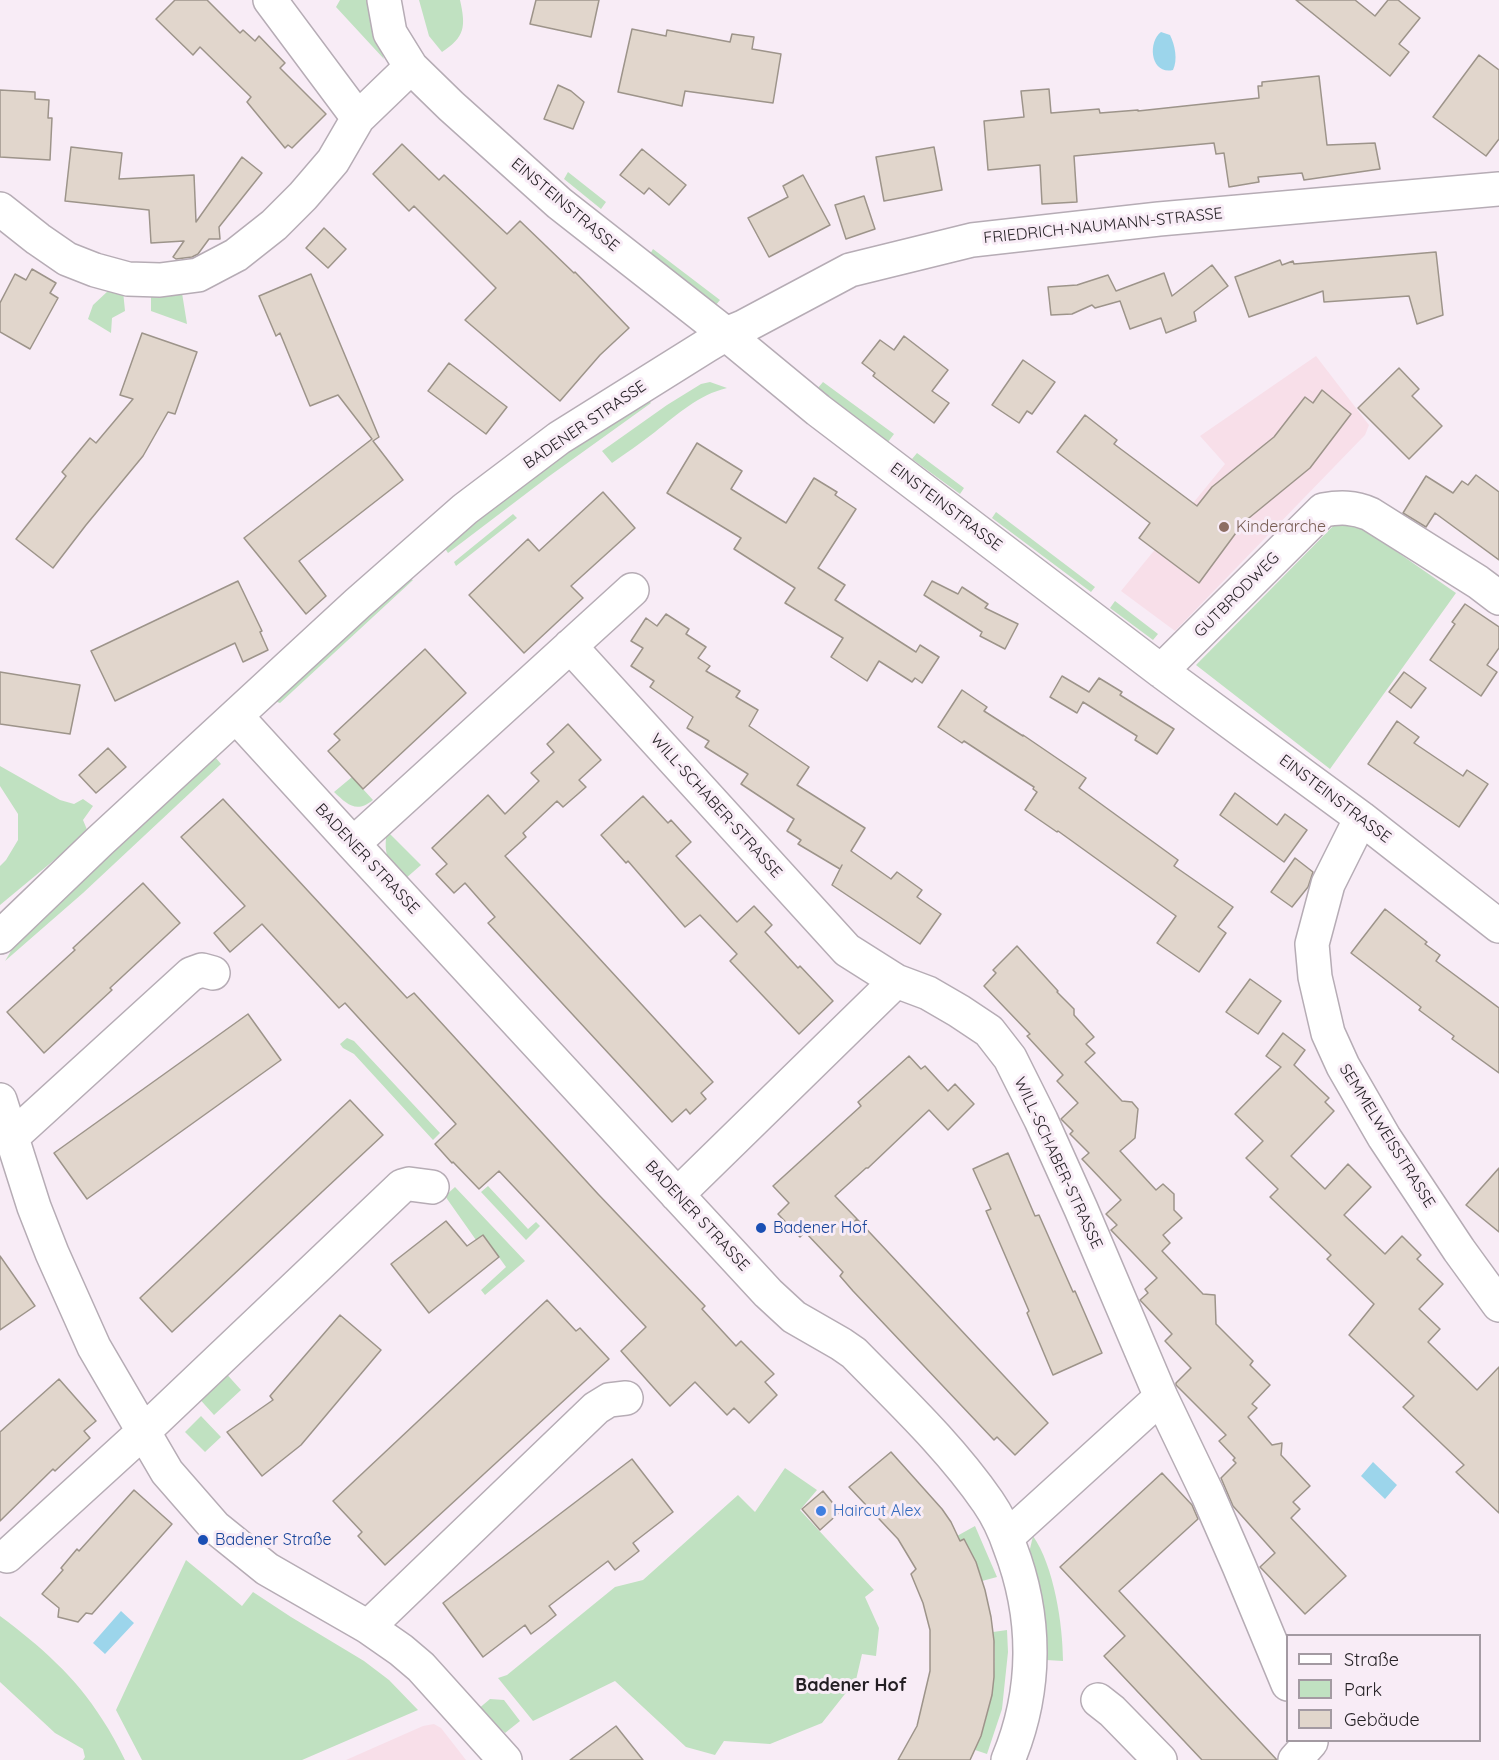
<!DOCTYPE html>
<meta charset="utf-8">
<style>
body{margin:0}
#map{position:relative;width:1499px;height:1760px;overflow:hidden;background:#f8ecf6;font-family:Quicksand,sans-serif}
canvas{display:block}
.legend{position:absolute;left:1286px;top:1634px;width:195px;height:108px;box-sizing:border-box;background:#f8ecf6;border:2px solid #a39aa2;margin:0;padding:8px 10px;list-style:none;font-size:18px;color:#231f23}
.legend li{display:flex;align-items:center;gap:12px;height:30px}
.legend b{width:30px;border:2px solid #a39aa2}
</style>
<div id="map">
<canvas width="1499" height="1760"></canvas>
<ul class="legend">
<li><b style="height:8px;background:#fff"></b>Straße</li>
<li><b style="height:16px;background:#c0e1c1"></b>Park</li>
<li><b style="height:16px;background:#e1d6cc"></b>Gebäude</li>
</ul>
</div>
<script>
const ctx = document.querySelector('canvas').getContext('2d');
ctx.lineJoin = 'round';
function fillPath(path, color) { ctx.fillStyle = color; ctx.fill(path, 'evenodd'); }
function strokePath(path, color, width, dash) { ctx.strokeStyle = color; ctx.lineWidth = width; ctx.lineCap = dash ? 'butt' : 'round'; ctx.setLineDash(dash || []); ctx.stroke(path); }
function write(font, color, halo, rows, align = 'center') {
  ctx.font = font + ' Quicksand,sans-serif'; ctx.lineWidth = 6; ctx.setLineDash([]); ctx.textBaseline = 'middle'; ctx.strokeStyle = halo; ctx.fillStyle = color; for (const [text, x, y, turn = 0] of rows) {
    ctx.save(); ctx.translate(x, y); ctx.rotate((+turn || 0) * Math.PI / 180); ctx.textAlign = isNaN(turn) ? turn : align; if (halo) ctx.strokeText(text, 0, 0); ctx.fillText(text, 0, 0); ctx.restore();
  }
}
const education = new Path2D(`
 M1316,356l53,69 -4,10 -190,196 -54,-40 104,-127 -25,-28z
 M434,1724l7,4 25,32h-120l77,-34z`);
const green = new Path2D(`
 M340,0h29l2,13 13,46 -48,-52z
 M419,0h41c6,27 5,37 -18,52l-13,-16z
 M568,172l38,30 -5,7 -37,-30z
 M653,249l67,51 -5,6 -66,-50z
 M108,291h15l2,20 -13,7 -1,15 -23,-14 5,-14z
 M151,292l31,1 5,31 -36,-13z
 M710,382l17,6c-29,7 -49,26 -72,44 -14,11 -29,21 -43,31l-10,-12 65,-46 34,-21z
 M823,382l71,52 -6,8 -71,-53z
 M646,397l5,6 -103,74 -100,76 -4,-6 100,-78z
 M917,453l47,35 -4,6 -48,-35z
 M996,512l99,75 -4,5 -99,-74z
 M513,514l4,4 -61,48 -2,-4z
 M1344,515l112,78 -126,176 -134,-104z
 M406,577l7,3 -133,123 -6,-2z
 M1115,601l43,33 -5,6 -43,-32z
 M216,758l5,6 -138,129 -78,68 9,-15 24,-29 174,-158z
 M0,766l60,34 14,4 9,-5 10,7 -10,14 5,12 -88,73v-39l6,-6 12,-20v-26l-18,-28z
 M352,777l21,23c-17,14 -26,4 -39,-8z
 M387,831l34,34 -16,14c-17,-16 -22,-24 -18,-48z
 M347,1038l7,3 86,92 -7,7 -79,-86 -11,-6 -3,-4z
 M488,1186l40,43 8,-7 4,4 -14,14 -45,-48z
 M455,1187l70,74 -40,34 -4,-5 25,-23 -23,-32 -7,5 -31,-44z
 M223,1370l18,20 -27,25 -18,-20z
 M201,1416l20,21 -16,15 -20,-20z
 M785,1468l32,22 -17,20 74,80 -9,7 14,31 -3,28 -14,-2 -6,26 -34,43 -52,21 -46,-3 -9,14 -29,-8 -71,-66 -82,40 -35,-43 9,-3 108,-88 28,-7 95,-85 17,17z
 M975,1526l22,51 -15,4 -6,-19 -12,-23 -4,2 -3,-5z
 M1033,1536c21,30 30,89 30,125l-17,-1 -1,-41 -7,-33 -9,-33z
 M186,1560l56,46 11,-14 38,25 73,44 25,19 29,30 -116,50h-160l-26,-50z
 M0,1616c38,28 77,62 102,103 9,13 16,27 23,41h-42l2,-3 -2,-8 -28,-16 -55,-51z
 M1007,1630l1,22 -6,57 -15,45 -12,-4c16,-37 23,-79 18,-118z
 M490,1699l14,1 16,21 -15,12 -3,-3 -10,-3 -15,-17z`);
const water = new Path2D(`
 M1161,32l9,3c5,10 8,25 3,35 -22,5 -26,-27 -12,-38z
 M1373,1462l24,23 -12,14 -24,-23z
 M121,1611l13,12 -29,31 -12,-11z`);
const building = new Path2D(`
 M175,0h32l33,33 3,-3 12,11 4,-5 26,27 -5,5 46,46 -34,34 -4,-3 -3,3 -38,-46 4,-5 -51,-50 -7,8 -37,-36z
 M536,0h63l-8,37 -61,-13z
 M1296,0h59l20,16 13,-16h10l22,18 -21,26 10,8 -19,24z
 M632,29l34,7 1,-6 63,12 2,-8 22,3 -2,12 29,5 -8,49 -88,-12 -3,15 -64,-14z
 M1479,55l20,15v69l-13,17 -53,-39z
 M1319,76l8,69 48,-2 5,26 -76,11 -2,-7 -44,4 1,5 -30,5 -5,-34 -8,1 -2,-11 -140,13 3,46 -35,2 -2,-39 -52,5 -4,-49 40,-4 -3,-26 28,-2 2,24 48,-4 1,4 38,-3v1l121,-13 -1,-12h4v-4z
 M558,85l13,6 13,11 -11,27 -29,-10z
 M0,90l35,2v7l14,1 -1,18h4l-2,42 -50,-3z
 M402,144l37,36 5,-5 63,59 13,-13 54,52 1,-1 54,56 -29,27 -40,46 -95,-81 31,-32 -82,-82 -5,5 -36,-37z
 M71,147l51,6 -3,26 75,-4 2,47 46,-65 20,16 -43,54 1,12h-11l-11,15 -6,3 -16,2 -3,-2 11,-16 -33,2 -2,-33 -84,-9z
 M934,147l8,43 -58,11 -8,-44z
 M642,149l44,36 -17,20 -20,-17 -5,6 -24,-19z
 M803,175l27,50 -61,32 -21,-39 40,-21 -5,-11z
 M864,196l11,33 -29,10 -11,-34z
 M324,228l22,21 -18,19 -22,-20z
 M1436,252l7,63 -26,9 -8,-28 -85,6 -1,-11 -74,26 -14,-40 45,-17 2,5 11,-4 1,3z
 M1212,265l16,21 -34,26 2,9 -30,12 -5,-15 -31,11 -10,-28 -25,7 -3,-3 -20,9 -21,1 -3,-28 29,-2 31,-10 8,16 48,-18 8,23z
 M32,269l24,14 -6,10 8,5 -28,51 -30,-17v-29l15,-29 11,6z
 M311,274l68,163 -6,4 30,39 -104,81 27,35 -20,18 -62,-76 128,-99 -34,-44 -28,11 -30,-73 -4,3 -17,-40z
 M142,333l55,19 -22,62 -7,-2 -25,44 -57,69 -33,43 -37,-29 50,-63 -4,-4 28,-34 6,5 37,-44 -13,-4z
 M904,336l44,34 -16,21 17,12 -15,20 -61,-47 2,-3 -13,-10 18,-23 14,10z
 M1023,360l32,22 -23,32 -5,-3 -8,12 -27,-18z
 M449,363l58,44 -21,27 -58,-43z
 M1399,368l20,21 -7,7 30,30 -33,33 -51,-51z
 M1322,390l29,24 -41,54 -66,54 -45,61 -60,-45 11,-15 -93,-71 28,-37 32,25 -3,4 83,62 15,-19 62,-50 31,-40 8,6z
 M697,443l45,28 -11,18 55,34 28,-45 23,14 -2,3 21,14 -38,59 27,17 -10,15 81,52 4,-7 19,12 -17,26 -7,-5 -3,4 -33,-21 -12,20 -36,-24 12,-19 -58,-35 10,-15 -61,-39 7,-11 -74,-45z
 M1476,475l23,17v68l-64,-47 -9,14 -23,-14 23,-37 27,17 9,-12 6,4z
 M603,492l32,36 -64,58 12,12 -59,55 -55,-58 59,-56 11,12z
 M238,581l24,50 -2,1 8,18 -25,12 -8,-19 -120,58 -24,-50z
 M932,581l26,13 4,-7 26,17 -3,4 33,16 -13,25 -25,-13 2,-4 -58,-37z
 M1465,604l34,23v21l-12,17 10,7 -16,24 -51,-36 25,-36 -3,-2z
 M666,614l23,15 -3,5 20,13 -8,11 12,8 -4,5 34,20 -4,6 22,13 -9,16 60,41 -12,18 68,43 -14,23 40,28 6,-7 25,18 -5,7 24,17 -21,30 -88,-59 10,-20 -2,4 -42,-25 3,-4 -14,-9 7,-12 -53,-35 7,-10 -43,-27 4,-6 -22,-13 6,-11 -43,-30 4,-6 -23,-15 12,-18 -12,-7 15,-23 11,8z
 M425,649l41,44 -103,96 -35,-38 12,-11 -6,-6z
 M0,672l80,13 -10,49 -70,-10z
 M1404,672l22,16 -15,20 -22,-16z
 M1062,676l27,16 10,-14 23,14 -2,3 54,34 -17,25 -22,-14 2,-4 -54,-34 -6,11 -27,-16z
 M962,690l25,17 -3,4 39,25v-1l63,43 -7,10 99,72 -4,6 59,41 -15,20 8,6 -27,39 -42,-29 19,-27 -118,-85 -1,1 -32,-22 12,-18 -4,-3 1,-2 -70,-46 -2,2 -24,-16z
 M1397,721l22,16 -5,6 49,33 4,-6 21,14 -29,43 -91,-63z
 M568,724l33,36 -22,20 7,7 -23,20 -6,-6 -34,32 3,4 -21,19 208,226 -12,11 5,6 -16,15 -4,-5 -14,13 -184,-199 7,-6 -30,-34 -11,10 -18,-19 11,-10 -15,-16 56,-53 17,19 34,-33 -8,-8 23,-21 -7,-8z
 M108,748l18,19 -30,26 -17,-18z
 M1235,793l42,32 8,-11 22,16 -23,32 -64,-47z
 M643,796l25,27 3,-3 20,22 -15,14 61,66 17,-16 18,19 -7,7 33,36 2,-2 33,35 -34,33 -69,-73 7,-7 -37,-39 -15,12 -57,-66 -2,2 -25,-28z
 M223,799l184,199 7,-5 184,201 107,112 -3,3 34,37 5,-5 33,33 -9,8 12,13 -28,28 -15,-15 -7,7 -32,-33 -25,24 -49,-55 25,-24 -147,-156 -20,18 -26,-27 -1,1 -17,-19 21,-20 -111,-121 -6,5 -77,-84 -32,28 -16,-19 31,-27 -64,-69z
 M1295,858l18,14 -5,15 -16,20 -21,-15z
 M143,883l37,40 -70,65 2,2 -68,63 -37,-41 68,-62 -2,-2z
 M1385,909l42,33 -2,2 15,11 -4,6 63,47v65l-47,-34 2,-3 -35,-26 2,-3 -70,-54z
 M1017,946l41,45 -1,1 17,17v6l20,22 -8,7 9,9 -10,9 37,39 10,1 6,7 -3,29 -15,13 36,39 7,-6 11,10v16l8,8 -19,17 7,8 -8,8 41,43 12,1 1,29 37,37 -3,4 20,20 -18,19 5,4 -9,9 24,28 10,-2 -1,12 29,31 -17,16 7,7 -9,9 55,58 -41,38 -45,-47 15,-14 -42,-47 -12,-28 15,-15 -3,-3 2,-2 -16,-17 7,-6 -50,-50v-2l15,-15 -26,-27 7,-7 -32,-34 8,-7 -3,-4 12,-11 -46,-48 6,-5 -11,-11 15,-14 -39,-41 7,-6 -19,-19 3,-3 -12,-12 17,-16 -21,-22 6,-6 -36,-39 3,-2 -46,-48 12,-13 -3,-3z
 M1250,979l31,22 -23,33 -32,-22z
 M248,1014l33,46 -194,139 -33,-46z
 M1283,1033l22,17 -11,15 35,33 -4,4 9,9 -43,45 34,33 23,-25 23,23 -27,28 41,39 17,-18 19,19 -4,4 26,25 -24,25 21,20 -12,13 49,48 22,-23v146l-43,-41 8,-7 -61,-58 11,-11 -65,-61 25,-31 -47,-45 4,-4 -61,-58 8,-8 -32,-31 17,-17 -28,-27 46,-47 -15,-11z
 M909,1056l12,13 4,-3 23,25 7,-7 19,20 -26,26 -19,-20 -61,58h-2l-31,28 22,23 -3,3 4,-2 190,203 -33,32 -18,-18 -3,3 -141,-149 -13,-15 3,-4 -38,-40 -5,5 -22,-23 11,-11 -16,-17 88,-80 -3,-4z
 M350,1100l33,35 -211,197 -32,-34z
 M1008,1153l27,63 4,-1 34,77 2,-1 27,62 -49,22 -26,-62 2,-2 -43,-100 5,-2 -18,-40z
 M1499,1168v64l-33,-27z
 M446,1221l21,25 16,-11 16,22 -70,56 -38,-49z
 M0,1256l35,50 -35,24z
 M547,1300l29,31 4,-3 29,31 -224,206 -27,-29 4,-4 -29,-31z
 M340,1315l41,35 -80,95 -39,31 -35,-44 46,-32 -3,-4z
 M59,1379l37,42 -12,10 6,7 -35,33 -2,-2 -53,52v-89z
 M891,1452l51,57 9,13 9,19 4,-2 12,23 9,28 6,27 3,24v36l-2,18 -11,41 -11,24h-72l19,-34 13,-55v-41l-7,-27 -12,-29 5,-5 -18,-30 -49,-52z
 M632,1459l41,53 -40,31 6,8 -24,19 -7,-9 -59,45 7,9 -10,8 -15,11 -6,-9 -42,32 -40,-54z
 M1162,1473l30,32 6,14 -79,72 158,169h-75l-98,-104 21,-20 -65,-69z
 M134,1490l38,34 -80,90 -6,-1 -8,9 -20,-5 1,-9 -17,-14 21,-24 -2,-2 16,-19 2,2z
 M823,1491l17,21 -20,18 -18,-21z
 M616,1726l27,34h-73z`);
const minor = new Path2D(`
 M270,0l88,118
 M384,0l6,33 21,34 40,39 108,97 167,131 92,76 343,261 200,147 138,108
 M0,209l38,30 29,20 28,11 33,9 32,1 38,-5 38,-20 38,-30 29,-29 30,-35 25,-43 53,-51
 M570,646l277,304 49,31 32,12 31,18 30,20 21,27 31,62 40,89 80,188 47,98 31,71 49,118
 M1161,671l162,-161c17,-3 31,-3 47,4l108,68 21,16
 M236,716l117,128 415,449 26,24 47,27 13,9c47,48 96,94 134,149 9,13 17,30 22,45 27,70 27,144 -2,213
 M1361,818l-33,66 -16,60 3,33 13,56 15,33 41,71 75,113 40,55
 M353,844l279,-254
 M0,937l100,-96 258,-238 107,-94 94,-71 147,-92 20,-12 17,-7 107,-57 122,-30 187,-21 340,-30
 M0,1100l34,107 18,46 42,94 73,125 48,55 52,42 101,58 33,23 20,17 84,93
 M11,1138l180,-164 11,-4 11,3
 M677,1195l219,-214
 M1007,1537l154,-140
 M7,1556l136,-124 259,-246 7,-2 23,3
 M368,1627l228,-219 13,-8 17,-2
 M1098,1700l14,11 48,49
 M1295,1760l16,-18 -1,-2`);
const markers = [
 [1224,527,6,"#8d6e63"],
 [761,1228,6,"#1a4fb4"],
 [821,1511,6,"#3f7fe0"],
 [203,1540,6,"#1a4fb4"]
];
const streetNames = [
 ["EINSTEINSTRASSE",565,205,40],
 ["FRIEDRICH-NAUMANN-STRASSE",1103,226,-6],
 ["BADENER STRASSE",585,425,-34],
 ["EINSTEINSTRASSE",946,507,37],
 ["GUTBRODWEG",1237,595,-45],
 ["EINSTEINSTRASSE",1335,799,37],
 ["WILL-SCHABER-STRASSE",716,806,48],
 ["BADENER STRASSE",367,859,47],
 ["SEMMELWEISSTRASSE",1387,1136,58],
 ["WILL-SCHABER-STRASSE",1058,1163,65],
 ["BADENER STRASSE",697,1216,47]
];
const educationNames = [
 ["Kinderarche",1236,527]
];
const transitNames = [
 ["Badener Hof",773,1228],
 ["Badener Straße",215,1540]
];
const shopNames = [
 ["Haircut Alex",833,1511]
];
const neighbourhoodNames = [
 ["Badener Hof",851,1686]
];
fillPath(education, '#f8dfe9');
fillPath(green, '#c0e1c1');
fillPath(water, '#9cd5eb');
fillPath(building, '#e1d6cc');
strokePath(building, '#9d948a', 1.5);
strokePath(minor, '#b6acb5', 36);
strokePath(minor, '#fff', 33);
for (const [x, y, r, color] of markers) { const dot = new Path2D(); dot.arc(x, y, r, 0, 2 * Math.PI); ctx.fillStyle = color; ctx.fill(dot); strokePath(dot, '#f8ecf6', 2); }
write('16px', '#231f23', '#f8ecf6', streetNames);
write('16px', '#785e54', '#f8ecf6', educationNames, 'left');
write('16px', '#164399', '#f8ecf6', transitNames, 'left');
write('16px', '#366cbe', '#f8ecf6', shopNames, 'left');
write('bold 18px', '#231f23', '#f8ecf6', neighbourhoodNames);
</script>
